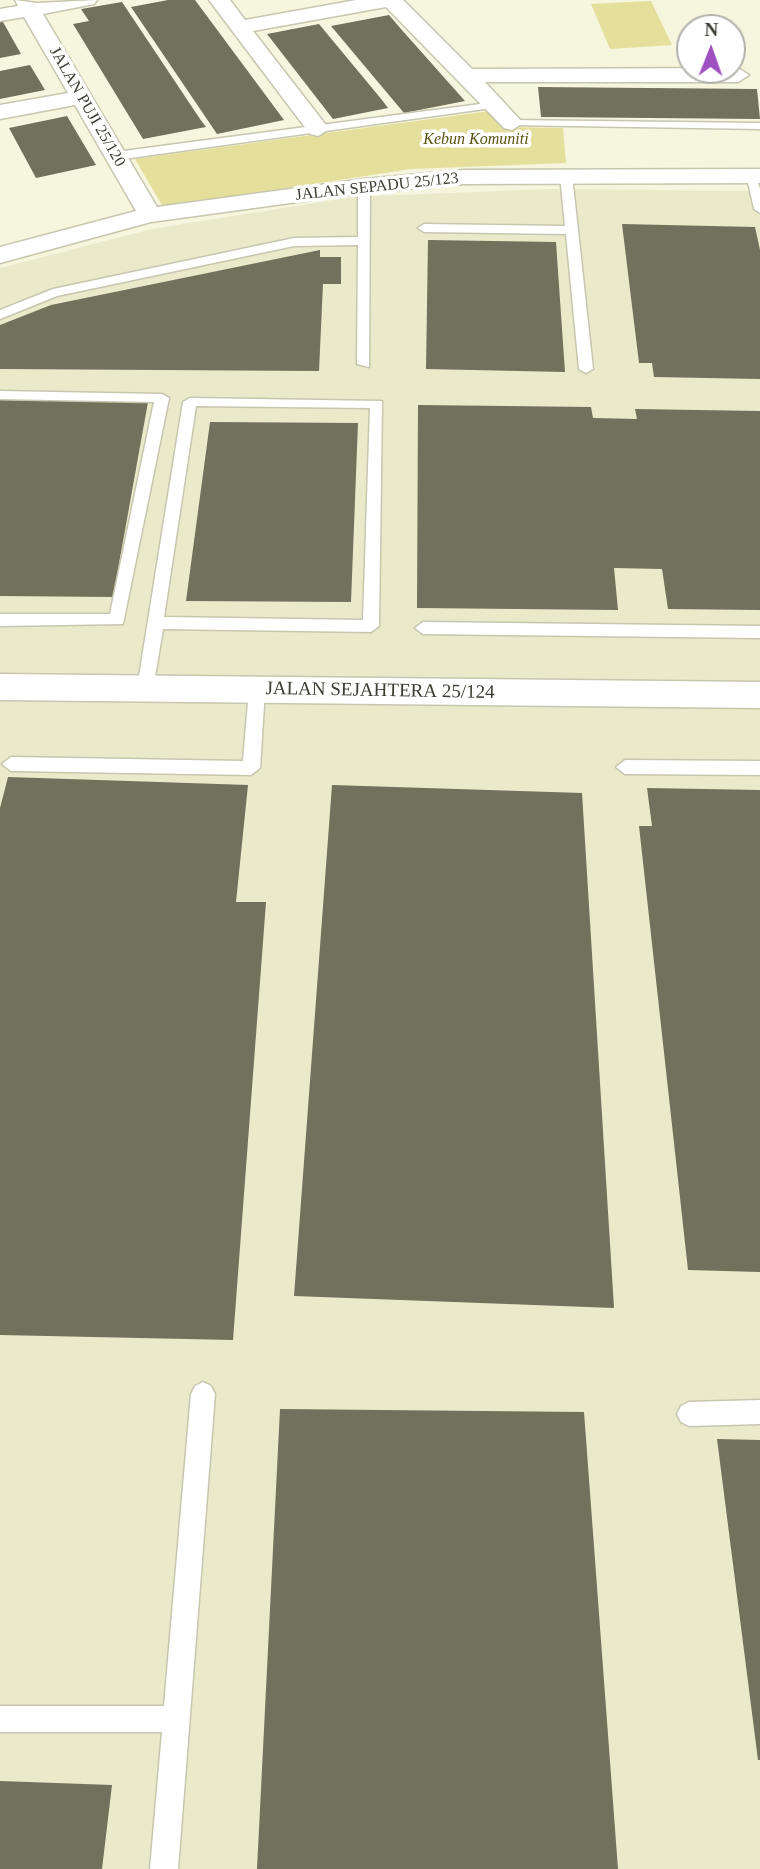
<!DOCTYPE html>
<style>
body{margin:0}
#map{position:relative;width:760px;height:1869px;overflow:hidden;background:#f6f5de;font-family:"Times New Roman",serif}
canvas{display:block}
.north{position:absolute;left:676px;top:14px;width:70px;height:70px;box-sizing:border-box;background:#fff;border:2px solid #b1b1ad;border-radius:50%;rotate:1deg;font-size:19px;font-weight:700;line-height:28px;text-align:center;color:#3d3c33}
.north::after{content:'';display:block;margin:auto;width:24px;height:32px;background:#9f4fc0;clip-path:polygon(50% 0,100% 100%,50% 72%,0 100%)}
</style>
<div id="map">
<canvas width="760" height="1869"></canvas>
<div class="north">N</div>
</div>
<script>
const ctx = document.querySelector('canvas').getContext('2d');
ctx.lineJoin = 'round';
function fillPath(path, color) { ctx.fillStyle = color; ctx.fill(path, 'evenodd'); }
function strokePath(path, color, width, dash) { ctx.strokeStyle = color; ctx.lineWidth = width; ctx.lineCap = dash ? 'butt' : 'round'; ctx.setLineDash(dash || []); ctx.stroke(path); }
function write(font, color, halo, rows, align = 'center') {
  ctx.font = font + ' "Times New Roman",serif'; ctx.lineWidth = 7; ctx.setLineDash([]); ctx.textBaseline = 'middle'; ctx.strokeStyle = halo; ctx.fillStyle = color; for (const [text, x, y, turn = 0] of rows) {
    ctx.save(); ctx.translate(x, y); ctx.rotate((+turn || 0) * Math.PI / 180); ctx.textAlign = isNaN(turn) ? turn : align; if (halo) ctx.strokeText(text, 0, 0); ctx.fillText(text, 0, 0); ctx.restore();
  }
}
const built = new Path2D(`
 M549,189l211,2v1678h-760v-1601l152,-39 200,-32z`);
const green = new Path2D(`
 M651,1l21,44 -62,4 -19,-45z
 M490,111l13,16 60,1 3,35 -155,6 -248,38 -28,-48z`);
const building = new Path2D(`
 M168,0h27l89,120 -67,14 -86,-127z
 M122,2l78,117 6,8 -63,12 -70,-115 16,-3 -8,-12z
 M389,15l12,14 64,72 -61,12 -73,-87z
 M0,22h3l18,32 -21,4z
 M319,24l63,76 6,8 -55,11 -66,-85z
 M30,65l15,25 -45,9v-28z
 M538,87l219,2 3,30 -219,-2z
 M67,116l29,49 -60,13 -27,-50z
 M622,224l133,3 5,23v129l-106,-2 -2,-14h-13z
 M428,240l128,2 9,130 -139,-3z
 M320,250v7h21v27h-18l-4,87 -319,-2v-44l51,-20z
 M0,400l148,2 -35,195 -113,-1z
 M418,405l173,2 2,11 44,1 -2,-10 125,2v199l-92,-1 -6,-40 -48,-1 4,42 -201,-2z
 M210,422l148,1 -7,179 -165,-1z
 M8,777l240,8 -12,117h30l-33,438 -233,-5v-527z
 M332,785l250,8 32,515 -320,-12z
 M647,788l113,2v482l-72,-2 -49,-444h13z
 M280,1409l304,3 34,457h-361z
 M717,1439l43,1v320h-2z
 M0,1781l112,4 -10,84h-102z`);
const lane = new Path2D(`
 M495,102l4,1v4l-383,53 -6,-4 6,-4z
 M512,120l248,3v6l-252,-4 -2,-2z
 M566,171l6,4 21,194 -7,4 -7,-4 -13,-135 -142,-2 -6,-4 6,-4 141,2 -5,-51z
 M746,173l10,3 4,13v24l-6,-4z
 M364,182l6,4 -1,181 -12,-3 1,-119 -64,1 -237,50 -57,23v-9l53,-21 241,-51 64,-1v-51z
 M0,391l162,3 7,4 -46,226 -123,2v-12h110l44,-212 -154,-3z
 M190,398l192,3 -3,225 -8,6 -208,-3 -10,60 -8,6 -8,-6 46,-287zM196,406l174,2 -7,212 -199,-3z
 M423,622l337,4v12l-337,-4 -8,-6z
 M257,684l8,6 -5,78 -9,7 -240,-4 -9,-7 9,-7 232,4 6,-71z
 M625,760l135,1v14l-135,-1 -9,-7z
 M203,1382l8,4 4,8 -37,475h-28l12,-137h-162v-26h164l27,-312 4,-8z
 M760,1400v24l-71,2 -8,-4 -4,-8 4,-8 8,-4z`);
const street = new Path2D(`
 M15,0l22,3 60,-3 -3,4 -51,10 114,193 207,-28 100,-9 296,-1v14l-296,1 -100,9 -213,29 -151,41v-16l136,-36 -61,-106 -75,14v-14l68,-12 -44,-76 -24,4v-12l18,-3z
 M209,0h21l15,20 111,-20h47l69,69 266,-1 11,7 -11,7h-253l38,41 -11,7 -8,-2 -118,-121 -133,24 76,98 -11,7 -8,-2z
 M0,674l760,8v26l-760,-8z`);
const farStreetnames = [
 ["JALAN PUJI 25/120",87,107,60],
 ["JALAN SEPADU 25/123",377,187,-6]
];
const farParknames = [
 ["Kebun Komuniti",476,140]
];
const streetNames = [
 ["JALAN SEJAHTERA 25/124",380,691,1]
];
fillPath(built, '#eae9ca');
fillPath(green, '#e4df9a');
fillPath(building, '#72715c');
strokePath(lane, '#c7c6af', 3);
strokePath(street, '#c7c6af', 3);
fillPath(lane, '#fff');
fillPath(street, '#fff');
write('16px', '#3d3c33', '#fff', farStreetnames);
write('italic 16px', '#585312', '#fff', farParknames);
write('19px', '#3d3c33', '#fff', streetNames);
</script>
